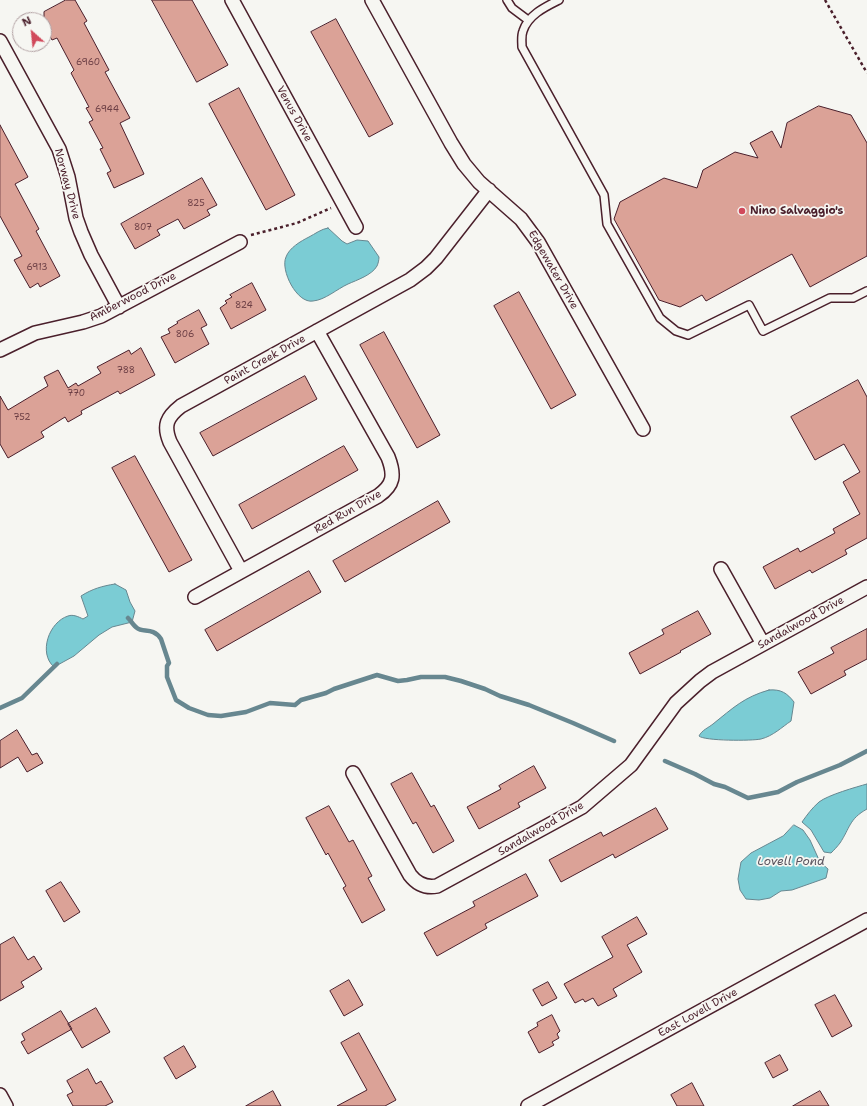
<!DOCTYPE html>
<style>
body{margin:0}
#map{position:relative;width:867px;height:1106px;overflow:hidden;background:#f6f6f2;font-family:"Shantell Sans",sans-serif}
canvas{display:block}
.north{position:absolute;left:12px;top:12px;width:40px;height:40px;box-sizing:border-box;background:#f6f6f2;border:1px solid #b1a0a2;border-radius:50%;rotate:333deg;font-size:11px;font-weight:700;line-height:16px;text-align:center;color:#4a1f2b}
.north::after{content:'';display:block;margin:auto;width:14px;height:18px;background:#d1495b;clip-path:polygon(50% 0,100% 100%,50% 72%,0 100%)}
</style>
<div id="map">
<canvas width="867" height="1106"></canvas>
<div class="north">N</div>
</div>
<script>
const ctx = document.querySelector('canvas').getContext('2d');
ctx.lineJoin = 'round';
function fillPath(path, color) { ctx.fillStyle = color; ctx.fill(path, 'evenodd'); }
function strokePath(path, color, width, dash) { ctx.strokeStyle = color; ctx.lineWidth = width; ctx.lineCap = dash ? 'butt' : 'round'; ctx.setLineDash(dash || []); ctx.stroke(path); }
function write(font, color, halo, rows, align = 'center') {
  ctx.font = font + ' "Shantell Sans",sans-serif'; ctx.lineWidth = 3.5; ctx.setLineDash([]); ctx.textBaseline = 'middle'; ctx.strokeStyle = halo; ctx.fillStyle = color; for (const [text, x, y, turn = 0] of rows) {
    ctx.save(); ctx.translate(x, y); ctx.rotate((+turn || 0) * Math.PI / 180); ctx.textAlign = isNaN(turn) ? turn : align; if (halo) ctx.strokeText(text, 0, 0); ctx.fillText(text, 0, 0); ctx.restore();
  }
}
const water = new Path2D(`
 M328,228l14,13 5,3 10,-4 11,1 11,16c0,3 -1,7 -2,9 -5,9 -20,14 -29,18 -11,5 -23,16 -35,17 -16,3 -33,-31 -27,-44 3,-9 15,-16 23,-20 6,-3 12,-8 19,-9z
 M115,584l11,6 4,12 5,9 -3,11 -20,5 -13,8 -25,21 -20,11c-16,-14 -5,-45 14,-51 5,-2 11,1 15,3l5,-3 -7,-20c11,-7 21,-10 34,-12z
 M769,690c12,-1 18,3 25,12l-3,19c-9,6 -18,15 -30,18 -9,2 -57,2 -62,-3 3,-6 9,-8 14,-12 20,-16 31,-27 56,-34z
 M867,784v25c-18,10 -17,19 -27,34 -3,4 -6,7 -9,10l-7,-1 -13,-22 -9,-8c5,-7 10,-14 17,-20 9,-7 37,-15 48,-18z
 M794,825l9,5 7,10 10,22 8,7 -2,9 -34,12 -11,1 -11,7 -11,2 -13,-1 -6,-9 -2,-11 3,-17 10,-9 32,-17z`);
const stream = new Path2D(`
 M128,618c3,3 6,8 9,10 6,5 16,-1 24,11l8,24 -2,3v11l9,23 13,8 19,7 13,1 25,-4 24,-9 25,2 6,-5 25,-7 8,-4 43,-14 21,6 9,-1 14,-3h24l16,4 24,8 15,7 29,9 44,18 41,18
 M0,708l22,-10 35,-34
 M665,761l30,13 19,10 11,3 23,11 30,-6 19,-10 43,-17 27,-14`);
const building = new Path2D(`
 M66,0h9l12,21 -3,2 25,47 -4,2 25,46 -10,5 24,51 -30,14 -7,-15 4,-2 -11,-22 3,-1 -14,-26 4,-2 -7,-12 3,-1 -18,-34 3,-3 -17,-32 -5,2 -8,-14v-14z
 M152,0h40l36,65 -31,17z
 M336,19l57,105 -24,13 -58,-105z
 M239,88l56,107 -29,15 -57,-106z
 M819,106l32,9 16,28v113l-57,31 -18,-33 -86,47 -4,-6 -22,12 -21,-7 -45,-81 6,-17 44,-24 33,10 6,-18 32,-18 23,6 -8,-15 22,-12 9,17 6,-25z
 M0,125l28,52 -13,7 24,45 -3,2 24,45 -20,11 -2,-4 -8,5 -16,-28 8,-4 -22,-40z
 M202,178l15,27 -10,5 3,5 -26,14 -6,-10 -21,11 3,5 -25,14 -14,-25z
 M252,283l14,27 -35,19 -11,-21 7,-5 -2,-2 7,-4 -2,-2z
 M519,292l57,103 -25,14 -57,-103z
 M199,310l8,15 -6,3 8,16 -34,19 -14,-26 9,-4 -2,-4 10,-6 -1,-1z
 M384,332l56,103 -23,13 -57,-103z
 M141,348l14,27 -35,19 -2,-3 -37,20 1,3 -14,8 -3,-5 -24,15 3,5 -36,21 -8,-14v-48l8,14 40,-24 -4,-9 14,-7 10,18 8,-5 2,3 23,-13 -4,-6 32,-17 2,4z
 M305,376l12,23 -104,57 -13,-23z
 M858,380l9,17v141l-22,12 2,4 -35,19 -2,-3 -35,19 -12,-22 35,-19 2,4 35,-19 -2,-4 27,-15 -17,-32 17,-10 -16,-28 -29,16 -24,-43z
 M344,446l14,24 -106,59 -13,-24z
 M135,456l57,104 -23,12 -57,-104z
 M438,501l12,21 -105,60 -12,-21z
 M309,571l12,21 -104,59 -12,-21z
 M698,611l13,23 -31,17 1,1 -41,22 -11,-21 35,-19 -2,-4z
 M867,629v30l-23,12 2,4 -35,19 -13,-22 36,-19 -3,-5z
 M17,730l15,25 5,-2 6,10 -16,9 -9,-15 -18,11v-27z
 M534,766l12,22 -28,15 2,4 -41,22 -12,-22 34,-18 -2,-3z
 M412,773l19,34 3,-2 20,36 -21,12 -17,-31 -3,2 -22,-40z
 M329,806l20,36 4,-2 19,36 -4,2 17,32 -23,13 -19,-35 3,-2 -18,-33 -2,2 -20,-37z
 M656,808l12,21 -53,29 -2,-4 -52,28 -12,-22 52,-28 2,4z
 M526,874l12,22 -53,28 2,4 -50,28 -13,-23 51,-27 -2,-4z
 M61,882l19,30 -16,10 -18,-31z
 M637,917l10,17 -20,11 15,27 -29,17 4,7 -19,10 -5,-8 -8,4 -2,-3 -8,4 -11,-19 49,-27 -11,-20z
 M14,937l14,23 6,-4 8,13 -21,13 3,5 -24,14v-56z
 M349,980l14,25 -19,11 -14,-25z
 M548,982l9,16 -15,8 -9,-16z
 M835,995l17,31 -20,11 -17,-32z
 M96,1008l14,24 -28,16 -14,-24z
 M61,1011l11,18 -44,25 -7,-12 4,-2 -3,-6z
 M552,1015l8,16 -3,3 2,4 -7,4 2,3 -15,8 -11,-21 10,-6 -1,-3z
 M359,1033l37,67 -11,6h-48l30,-16 -26,-47z
 M184,1046l12,21 -20,12 -12,-21z
 M780,1055l8,15 -15,8 -8,-15z
 M88,1069l8,15 5,-3 12,21 -8,4h-32l-6,-11 6,-3 -6,-11z
 M692,1083l12,23h-27l-6,-11z
 M273,1091l8,15h-35z
 M820,1091l9,15h-36z`);
const path = new Path2D(`
 M825,0l42,73
 M251,235l46,-12 34,-15`);
const lane = new Path2D(`
 M507,0l5,8 16,12
 M559,0c-14,7 -31,15 -36,31 -2,5 -1,11 -1,16l82,148 3,29 53,94 16,13 12,4 61,-30 14,26 67,-33h23l14,-7`);
const street = new Path2D(`
 M232,0l124,227
 M372,0l79,143 13,21 15,18 42,37 17,23 105,187
 M0,41l59,108 9,28 8,41 5,14 10,23 28,52
 M0,350l35,-17 48,-11 18,-6 139,-74
 M721,569l42,75
 M241,571l-71,-129c-7,-17 -3,-25 11,-36l229,-126 16,-12 10,-10 53,-68
 M195,597l183,-101c16,-11 17,-21 10,-39l-71,-126
 M353,773l57,102c7,9 16,13 27,11l145,-79 49,-42 45,-62 24,-22 12,-9 155,-85
 M0,1095l6,11
 M528,1106l339,-186`);
const markers = [
 [742,211,4,"#d1495b"]
];
const numberNames = [
 ["6960",88,63],
 ["6944",107,110],
 ["825",196,204],
 ["807",143,228],
 ["6913",37,268],
 ["824",244,306],
 ["806",185,335],
 ["788",126,371],
 ["770",76,394],
 ["752",22,418]
];
const streetNames = [
 ["Venus Drive",294,114,61],
 ["Norway Drive",67,184,75],
 ["Edgewater Drive",553,270,60],
 ["Amberwood Drive",133,297,-27],
 ["Paint Creek Drive",265,360,-29],
 ["Red Run Drive",348,512,-30],
 ["Sandalwood Drive",801,623,-29],
 ["Sandalwood Drive",541,829,-30],
 ["East Lovell Drive",698,1013,-29]
];
const poiNames = [
 ["Nino Salvaggio's",750,211]
];
const waterNames = [
 ["Lovell Pond",791,862]
];
fillPath(water, '#7bccd4');
strokePath(water, '#678790', 1);
strokePath(stream, '#678790', 4.5);
fillPath(building, '#dba297');
strokePath(building, '#4a1f2b', 1);
strokePath(lane, '#4a1f2b', 10);
strokePath(street, '#4a1f2b', 16);
strokePath(path, '#4a1f2b', 2.5, [3, 3]);
strokePath(lane, '#f6f6f2', 7);
strokePath(street, '#f6f6f2', 13);
for (const [x, y, r, color] of markers) { const dot = new Path2D(); dot.arc(x, y, r, 0, 2 * Math.PI); ctx.fillStyle = color; ctx.fill(dot); strokePath(dot, '#f6f6f2', 1.5); }
write('9px', '#6e4046', null, numberNames);
write('11px', '#4a1f2b', '#f6f6f2', streetNames);
write('bold 11px', '#4a1f2b', '#f6f6f2', poiNames, 'left');
write('italic 12px', '#59535e', '#f6f6f2', waterNames);
</script>
